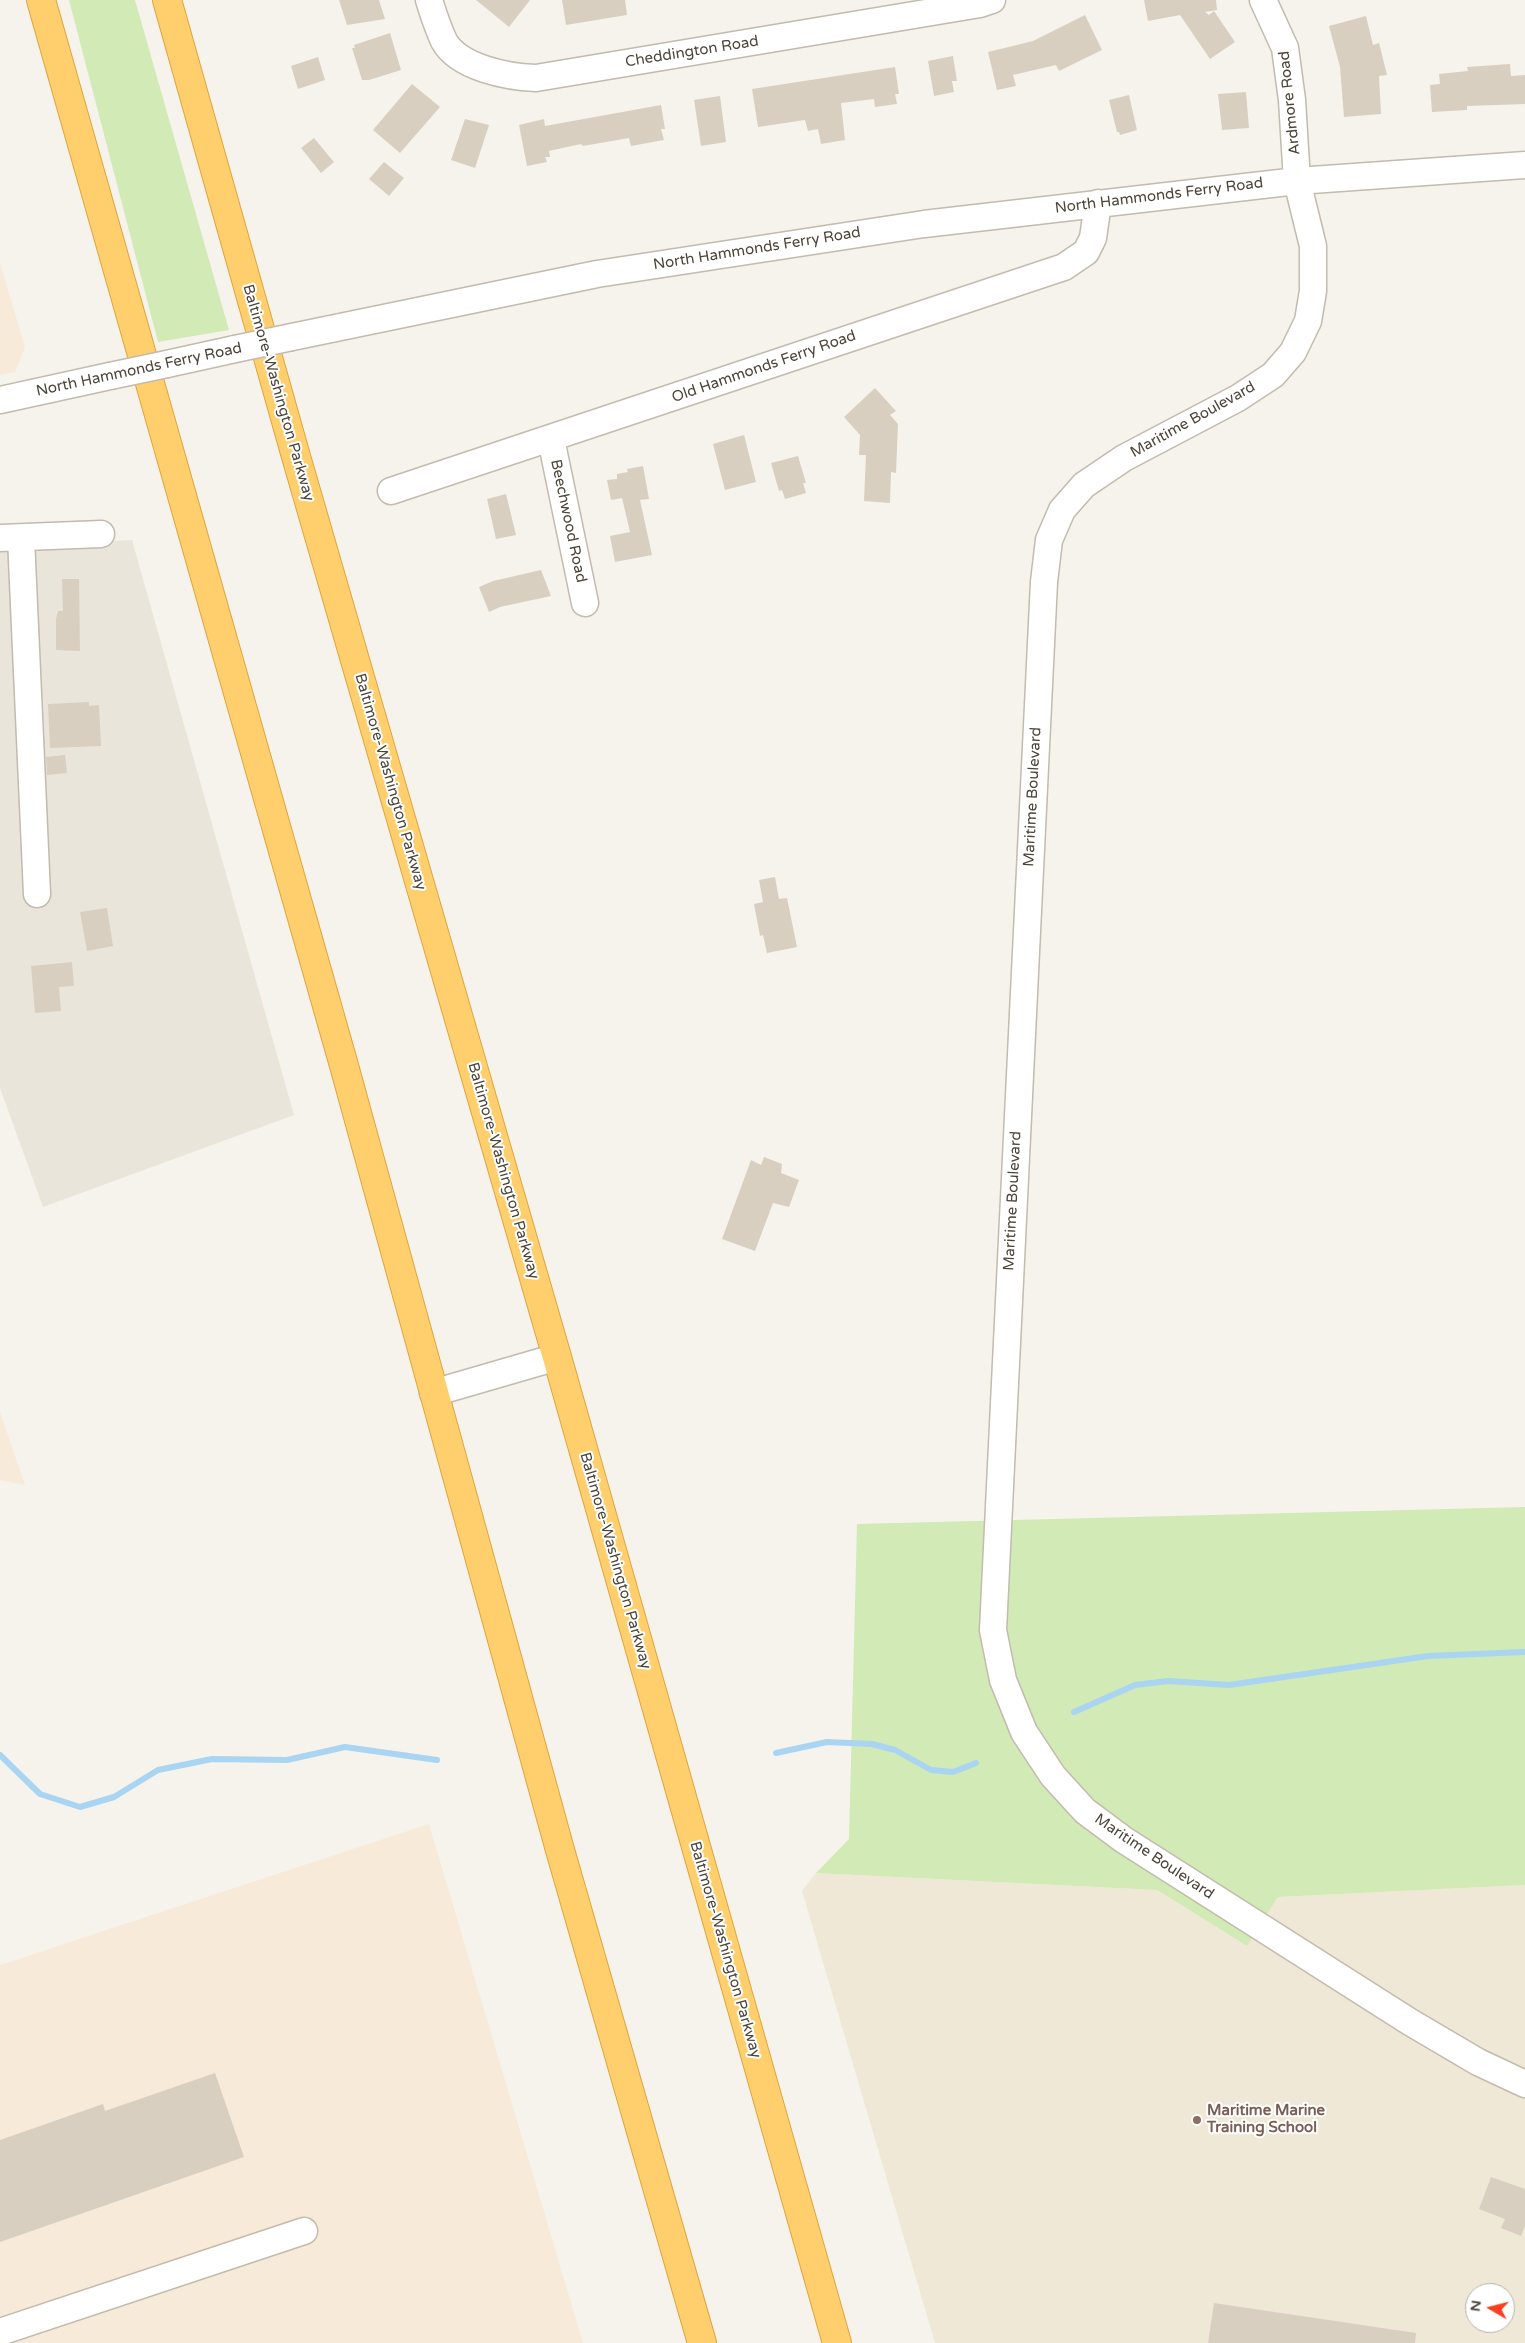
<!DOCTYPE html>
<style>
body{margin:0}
#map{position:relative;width:1525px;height:2343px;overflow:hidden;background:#f6f3ec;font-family:"Varela Round",sans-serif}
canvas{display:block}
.north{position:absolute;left:1465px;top:2283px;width:50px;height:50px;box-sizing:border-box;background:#fff;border:1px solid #b7b4b0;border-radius:50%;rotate:278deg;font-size:14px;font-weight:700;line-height:20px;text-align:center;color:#4b4439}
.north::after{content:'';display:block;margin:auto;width:18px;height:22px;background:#fc3f1d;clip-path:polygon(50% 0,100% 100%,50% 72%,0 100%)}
</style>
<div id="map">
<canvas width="1525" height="2343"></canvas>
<div class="north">N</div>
</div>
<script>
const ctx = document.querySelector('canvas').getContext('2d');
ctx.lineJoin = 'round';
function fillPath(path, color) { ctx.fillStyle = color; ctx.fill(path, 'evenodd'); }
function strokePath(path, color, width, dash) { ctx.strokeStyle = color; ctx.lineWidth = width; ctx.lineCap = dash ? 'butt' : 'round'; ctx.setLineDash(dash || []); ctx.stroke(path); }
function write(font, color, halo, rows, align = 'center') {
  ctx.font = font + ' "Varela Round",sans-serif'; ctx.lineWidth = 4; ctx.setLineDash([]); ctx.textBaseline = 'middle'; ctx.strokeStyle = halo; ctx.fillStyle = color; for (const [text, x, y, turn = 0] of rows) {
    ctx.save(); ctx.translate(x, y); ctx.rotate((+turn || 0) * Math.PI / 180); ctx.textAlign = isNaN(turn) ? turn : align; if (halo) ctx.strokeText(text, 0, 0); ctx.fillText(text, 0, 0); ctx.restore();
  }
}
const residential = new Path2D(`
 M132,540l162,575 -251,92 -43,-119v-541z`);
const commercial = new Path2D(`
 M0,263l25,84 -10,25 -15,3z
 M0,1412l25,73 -25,-5z
 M429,1824l154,519h-583v-378z`);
const education = new Path2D(`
 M816,1873l341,17 90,56 31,-49 247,-12v458h-590l-133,-452zM1475,2293h30v30h-30z`);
const green = new Path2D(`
 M69,0h66l94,330 -71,12z
 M1525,1507v378l-247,12 -31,49 -90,-56 -341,-17 33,-34 8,-315z`);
const stream = new Path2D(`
 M1074,1712l61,-27 33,-4 61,4 199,-29 97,-4
 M776,1753l51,-11 45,2 23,6 36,20 22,2 23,-9
 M0,1755l40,39 40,13 34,-10 44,-27 54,-11 75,1 58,-13 92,13`);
const building = new Path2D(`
 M339,0h40l6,19 -38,6z
 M476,0h54l-21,27z
 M562,0h63l2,15 -61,10z
 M1144,0h72l1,10 -12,2 4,3 5,-4 21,31 -25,17 -30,-44 -32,6z
 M1085,15l17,35 -43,21 -3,-6 -43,10 3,11 -19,4 -9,-38 45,-11z
 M1366,16l7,29 6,-2 8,32 -8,1 2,38 -37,3 -4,-50 -11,-41z
 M390,33l11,37 -32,10h-7l-10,-32h3l-1,-3z
 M953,56l4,25h-5l2,11 -20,4 -6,-35z
 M318,57l7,23 -27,9 -7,-23z
 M1510,64l1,12 14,-1v29l-58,2v4l-35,2 -2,-27 10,-1 -1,-10 29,-3 -1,-4z
 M895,67l4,27h-4l2,10 -22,3 -1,-8 -33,4 4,37 -24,4 -3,-15 -10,2 -3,-11 -47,7 -6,-38z
 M412,84l28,23 -40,46 -27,-23z
 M1246,92l3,36 -27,2 -4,-36z
 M1129,95l8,35 -17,5 -1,-3h-2l-8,-32z
 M720,96l6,46 -25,4 -7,-46z
 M661,105l4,24h-4l3,11 -33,6 -2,-8 -46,8 -2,-2 -32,7 1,6h-5l2,5 -20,4 -8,-41 25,-6 1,7z
 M465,119l24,6 -14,43 -24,-8z
 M314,138l20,24 -13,11 -20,-25z
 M384,162l20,16 -15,18 -20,-17z
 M875,388l21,23 -6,4 8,9 -2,49 -5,-1 -1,31 -26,-2 2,-46h-7l1,-20 -16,-18z
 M744,435l12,47 -31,8 -12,-46z
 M798,456l8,27h-3l3,10 -21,6 -3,-9 -3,1 -8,-28z
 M643,466l6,33 -9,1 12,55 -37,7 -5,-26 20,-4 -8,-34 -11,2 -4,-20 10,-1v-5l11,-2 -1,-3z
 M506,494l10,41 -20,4 -9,-40z
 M541,570l10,26 -51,11 -11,5 -10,-25 14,-6z
 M62,579h17l1,72 -24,-1v-31l2,-8h5z
 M89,702v4l10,-1 2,41 -51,2 -2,-44z
 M65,755l2,18 -20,2 -1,-18z
 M775,877l4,22 8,-1 10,49 -30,6 -4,-18 -3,1 -6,-32 9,-2 -4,-22z
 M107,908l6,38 -26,5 -7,-39z
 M72,962l2,24 -15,1 2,24 -26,2 -4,-47z
 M764,1157l18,7 -1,9 18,7 -10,27 -16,-4 -18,48 -33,-12 29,-79 10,5z
 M215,2073l29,84 -244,85v-102l103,-36 2,7z
 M1491,2177l34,12v37l-4,10 -20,-8 4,-9 -26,-10z
 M1214,2303l202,30 -1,10h-207z`);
const minor = new Path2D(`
 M429,0c4,13 9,28 15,41 15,27 64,36 92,37l444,-74 12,-4
 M1263,0l22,48 7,52 5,81 16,65v45l-5,30 -15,31 -20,23 -35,23 -114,60 -40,27 -22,25 -13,30 -5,42 -51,1048 10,50 21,52 29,44 32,35 39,29 286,182 68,40 47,22
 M292,337l305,-63 327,-50 373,-43 228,-16
 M167,364l68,-15
 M0,400l110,-24
 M551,439l34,164
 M391,491l673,-224 22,-15 7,-14 5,-35
 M0,538l101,-4
 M21,538l16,356
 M433,1393l124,-36
 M0,2332l304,-101`);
const highway = new Path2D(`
 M41,0l302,1062 217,788 142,493
 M167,0l130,460 260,897 280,986`);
const minorBridge = new Path2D(`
 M235,349l57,-12
 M110,376l57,-12`);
const markers = [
 [1197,2120,5,"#8d6e63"]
];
const streetNames = [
 ["Cheddington Road",692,52,-9],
 ["Ardmore Road",1290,103,-96],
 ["North Hammonds Ferry Road",1159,196,-7],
 ["North Hammonds Ferry Road",757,249,-9],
 ["Old Hammonds Ferry Road",764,367,-19],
 ["North Hammonds Ferry Road",139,370,-12],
 ["Baltimore-Washington Parkway",278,393,74],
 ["Maritime Boulevard",1193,420,-29],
 ["Beechwood Road",568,521,78],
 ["Baltimore-Washington Parkway",390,782,74],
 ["Maritime Boulevard",1033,797,-87],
 ["Baltimore-Washington Parkway",503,1171,74],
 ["Maritime Boulevard",1013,1201,-87],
 ["Baltimore-Washington Parkway",615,1561,74],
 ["Maritime Boulevard",1154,1857,34],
 ["Baltimore-Washington Parkway",725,1950,74]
];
const educationNames = [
 ["Maritime Marine",1207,2111],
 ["Training School",1207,2128]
];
fillPath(residential, '#eae5da');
fillPath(commercial, '#f7ead8');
fillPath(education, '#efe8d6');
fillPath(green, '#d2eab5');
strokePath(stream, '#a9d4f2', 6);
fillPath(building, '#d8cfc1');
strokePath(minor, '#c2bbae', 29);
strokePath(highway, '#e0a43c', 30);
strokePath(minor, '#fff', 26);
strokePath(highway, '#ffcf6e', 28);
strokePath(minorBridge, '#c2bbae', 29, []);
strokePath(minorBridge, '#fff', 26);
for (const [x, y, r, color] of markers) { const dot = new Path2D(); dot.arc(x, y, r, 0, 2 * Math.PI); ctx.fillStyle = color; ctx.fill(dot); strokePath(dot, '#fff', 2); }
write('15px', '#4b4439', '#fff', streetNames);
write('bold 15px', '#785e54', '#fff', educationNames, 'left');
</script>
